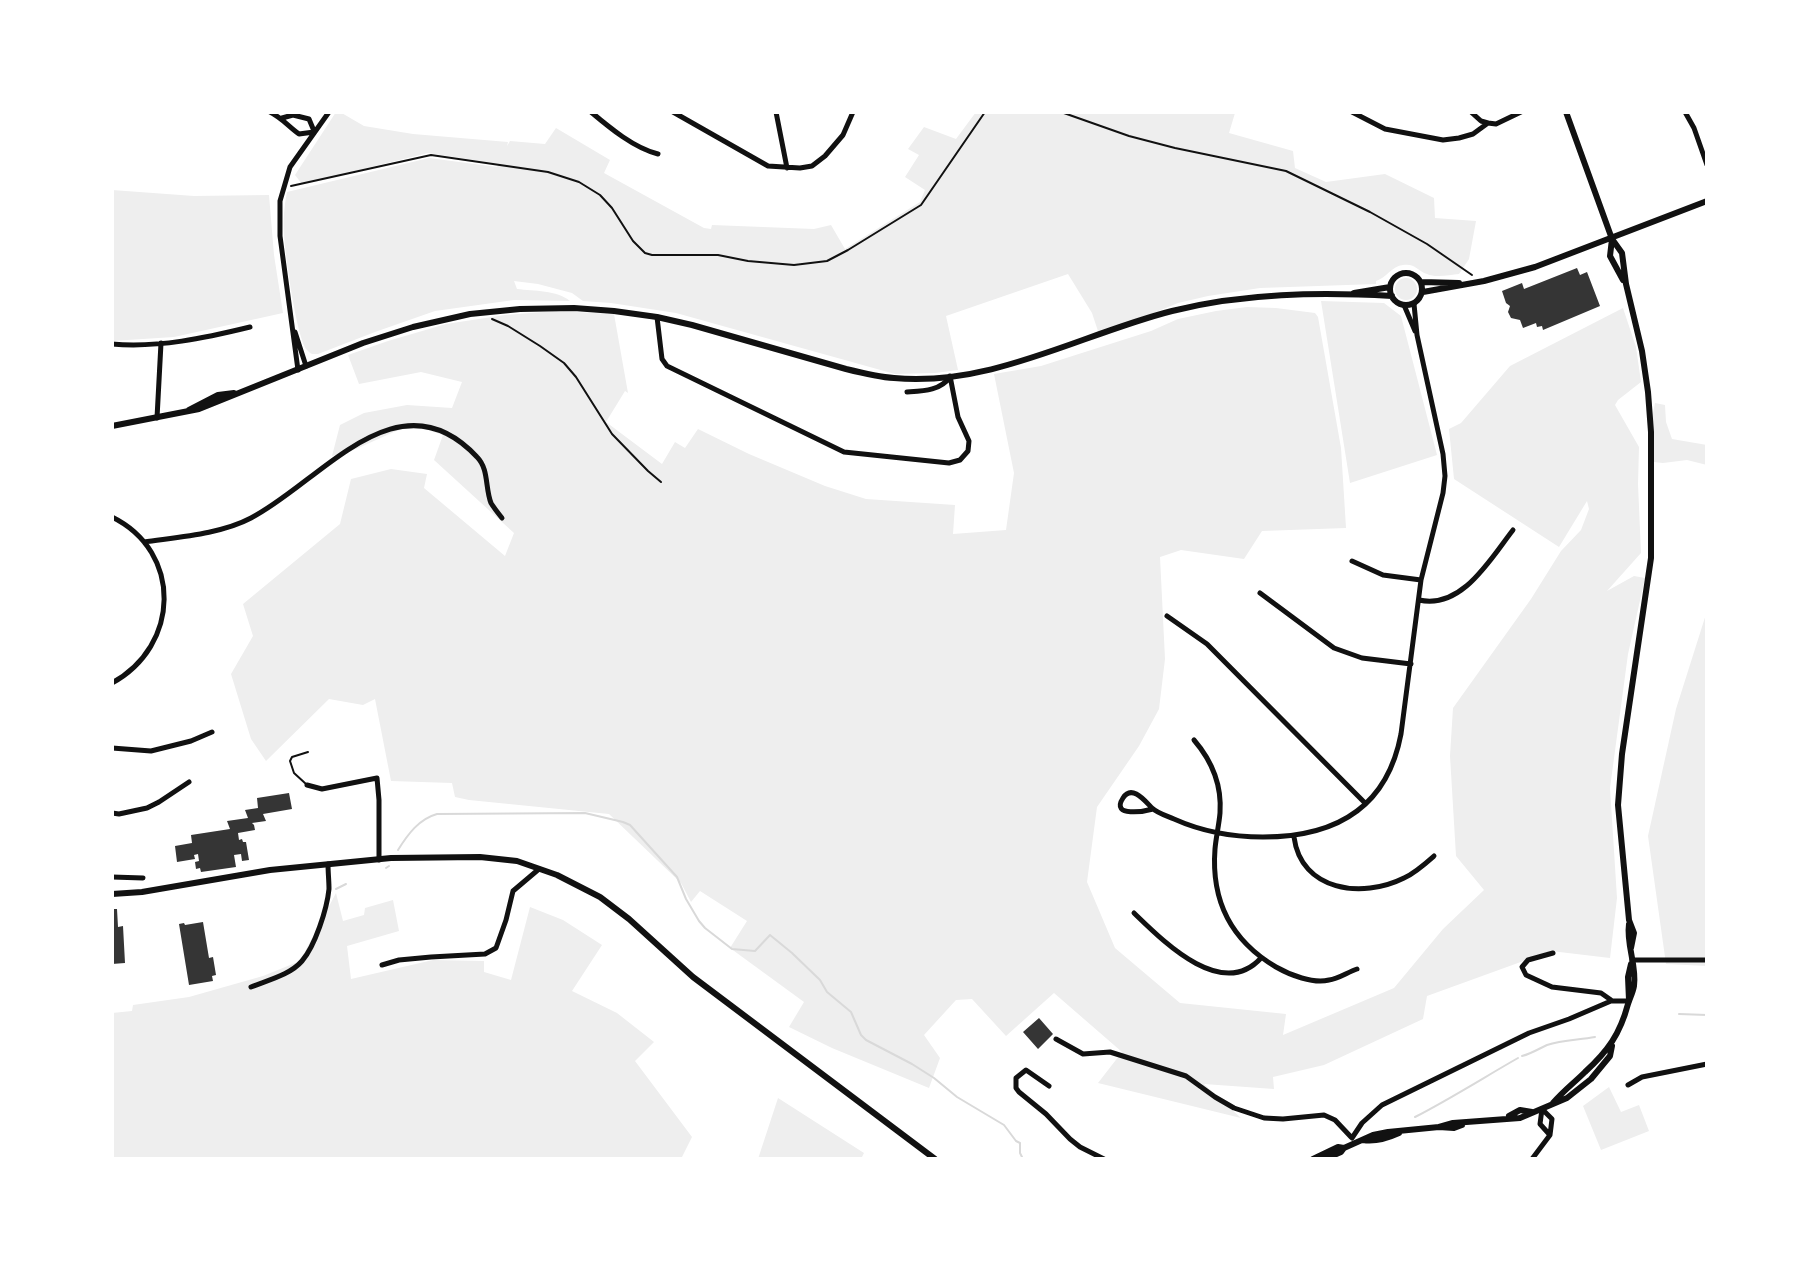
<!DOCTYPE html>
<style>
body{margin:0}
#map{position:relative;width:1819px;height:1271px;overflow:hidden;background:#fff;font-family:Commissioner,sans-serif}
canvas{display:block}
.frame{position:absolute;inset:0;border:114px solid #fff;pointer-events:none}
</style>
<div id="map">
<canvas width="1819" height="1271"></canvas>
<div class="frame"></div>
</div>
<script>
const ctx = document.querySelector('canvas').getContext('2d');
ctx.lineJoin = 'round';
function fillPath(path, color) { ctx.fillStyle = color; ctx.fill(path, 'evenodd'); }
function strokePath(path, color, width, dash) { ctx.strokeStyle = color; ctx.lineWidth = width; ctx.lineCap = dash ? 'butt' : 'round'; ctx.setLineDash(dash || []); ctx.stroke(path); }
const green = new Path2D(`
 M336,112h4l24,14 49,8 95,8 -1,4 3,-5 35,3 11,-16 54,32 -6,13 100,55 7,1 1,-4 102,4 17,-4 14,24 75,-47 5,-12 -20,-13 14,-22 -11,-6 16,-22 32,12 20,-27h256l3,1 -6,20 64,18 2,17 31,14 59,-8 49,24 1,20 41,3 -7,38 -10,15c-9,1 -24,4 -32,0 -9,-3 -12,-11 -24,-9 -11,1 -17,13 -27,16v3l-116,4 -52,8 -30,7 -27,11 -53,17 -6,-18 -24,-39 -122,42 12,54 -23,3 -40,1 -219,-61 -65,-10 -28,-2 -11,-8 -34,-9 -24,-3 3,8c17,2 40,1 53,12l-56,-1 -79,11 -60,21 -57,22c-6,0 -6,1 -11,-4 -10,-10 -22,-96 -23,-115 -1,-14 0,-29 3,-43l142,-34 68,9 2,-3 -71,-11 -126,31 -7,-9z
 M112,190l82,6 75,-1 5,60 9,58 -109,24 -62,4z
 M1395 289a11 11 0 1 1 22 0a11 11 0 1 1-22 0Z
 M1321,301l63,2 17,13 36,139 -87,28z
 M1247,307l29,1 39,5 3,4 23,131 5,80 -84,3 -18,28 -63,-9 -21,7 5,102 -6,50 -20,37 -42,61 -10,75 28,66 65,55 106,11 -3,21 111,-47 49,-59 41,-39 -28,-34 -6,-100 3,-48 78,-109 30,-48 20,-21 8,-21 -2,-8 -28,46 -105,-68 -5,-50 12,-6 49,-57 113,-58 13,39 5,35 -23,18 -3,5 24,42 -1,37 3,69 -34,38 27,-15 11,2 -17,76 -18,134 7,110 -7,60 -59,-7 -124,45 -4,23 -99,46 -51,12 1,12 -70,-5 37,34 -143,-35 24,-31 -68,-59 -48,43 -34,-37 -16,1 -32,35 16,23 -11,30 -97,-40 -43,-21 15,-25 -74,-54 17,-27 -47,-30 -9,11 -10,-19 -72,-69 -140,-14 -14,-3 -3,-14 -61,-2 -16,-82 -12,6 -34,-6 -63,62 -15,-22 -20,-65 22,-38 -10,-32 97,-80 11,-45 40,-10 36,5 -3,14 81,68 9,-23 -80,-73 9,-25 -27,-9 -20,5 -40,18 -24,7 8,-31 24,-12 43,-8 45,3 10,-26 -41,-10 -62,12 -11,-29 40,-14 58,-17 59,-9 51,-4 58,3 14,79 -3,-2 -19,31 56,42 13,-22 10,6 13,-19 51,25 76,32 41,13 89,6 -2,29 53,-4 8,-57 -20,-99 47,-8 110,-35 27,-12 38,-8z
 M1655,403l10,2 1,17 6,17 35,6v20l-20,-5 -24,3 -9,-1 -3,-39z
 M1707,611v355l-41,-2 -18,-128 28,-127z
 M336,893l7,28 21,-6 1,-7 28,-8 6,31 -52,15 4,33 82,-19 51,1v11l27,8 19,-73 33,13 39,25 -30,46 45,22 37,29 -19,19 57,76 -11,22h-569v-146l20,-2 1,-6 56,-8 74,-21 37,-15z
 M1609,1087l12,25 18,-7 10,26 -48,19 -18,-44z
 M778,1098l86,55 -2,4 3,2h-107z`);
const stream = new Path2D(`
 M398,850c10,-16 21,-31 39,-36l148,-1 38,9 7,3 47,52 9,22 13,22 6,7 27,21 23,2 15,-16 22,18 28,27 7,12 24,20 10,23 5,5 46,24 22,14 23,19 47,28 12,16 4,2v10l3,6
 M386,868l3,-2
 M336,889l10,-5
 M1679,1014l28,1
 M1522,1056c11,-3 16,-7 25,-11 15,-5 32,-5 48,-8
 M1415,1117c35,-18 68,-39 103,-59`);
const building = new Path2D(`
 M1577,268l3,7 7,-3 13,34 -57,24 -1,-4 -5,1 -1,-4 -13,5 -3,-8 -9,-2 -3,-6 2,-6 -4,-3 -4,-12 20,-8 2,6z
 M289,793l3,16 -29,5 3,7 -14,2 2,2 1,5 -17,3 1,7 3,-1 1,3h3l3,18 -7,1 -1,-7 -7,1 2,12 -35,5 -1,-4 -4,1 -1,-7 4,-1 -1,-7 -4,1 1,4 -18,3 -2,-16 17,-3 -1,-8 39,-6 -3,-8 21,-3 -3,-8 13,-2 -1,-10z
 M112,909h5l1,18 5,-1 2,37 -13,1z
 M203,922l6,36 4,-1 3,18 -4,1 1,5 -24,4 -10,-61 5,-1 1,2z
 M1039,1018l14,16 -15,15 -15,-17z`);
const path = new Path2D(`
 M1061,112l68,24 46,12 111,23 84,41 57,32 45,31
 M291,186l140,-31 117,17 31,10 21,13 12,13 21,33 12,12 7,2h66l30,6 46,4 33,-4 21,-11 73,-45 64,-93
 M492,319l16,7 32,20 24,17 12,14 36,57 36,37 13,11`);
const service = new Path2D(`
 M306,784l-12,-11 -4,-12 2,-4 16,-5`);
const minor = new Path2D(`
 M270,112c12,6 18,14 29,22l15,-2
 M591,112c19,16 43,36 67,42
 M673,112l95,54 32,2 12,-2 13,-10 18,-21 10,-23
 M776,112l11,56
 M1352,112l33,17 58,11 16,-2 14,-4 15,-11 8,1 25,-12
 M1471,112l10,9 7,2
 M1685,112l9,16 13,37
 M282,118l11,-3 16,4 5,12
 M1404,305l11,26
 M657,317l5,42 5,7 177,86 105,11 11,-3 8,-9 1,-10 -11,-24 -8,-41
 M295,332l11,34
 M112,344c47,4 93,-6 138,-17
 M298,370l-18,-134v-35l10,-34 39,-55
 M907,392c16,-1 33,-1 43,-15
 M157,418l4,-75
 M112,517c71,35 68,129 0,166
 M144,542c34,-5 77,-8 107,-24 70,-36 147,-146 226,-61 12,12 8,31 14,46 3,5 7,10 11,15
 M1352,561l31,14 38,5
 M1260,593l74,55 28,10 49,6
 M1419,600c43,10 72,-42 94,-70
 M1167,616l40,28 158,159
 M1194,740c18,21 28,45 26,73 -1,12 -4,24 -5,36 -4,52 17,92 61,118 14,8 37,17 53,13 9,-1 19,-8 28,-11
 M112,748l39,3 40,-10 21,-9
 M307,785l15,4 55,-11 2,22v60
 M1153,809c-7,2 -43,9 -30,-11 9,-14 22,3 29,10 5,5 15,8 22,11 29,13 57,18 89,18 72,0 124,-29 138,-103l20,-154 22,-87 2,-17 -2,-22 -26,-119 -3,-31
 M112,813l7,1 28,-6 12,-6 30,-20
 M1294,837c7,54 68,62 110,41 11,-5 21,-14 30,-22
 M112,877l31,1
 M1134,913c29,28 88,88 127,45
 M1553,953l-25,7 -6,7 4,8 26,12 49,6 10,7
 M1632,960h75
 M382,965l17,-5 32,-3 54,-3 11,-6 10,-28 7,-29 26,-22
 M251,987c17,-7 39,-12 51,-26 13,-15 25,-52 27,-72 0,-8 -1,-17 -1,-25
 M1056,1039l27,15 27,-2 76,24 29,21 19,11 30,10 19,1 41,-4 11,5 16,17
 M1628,1085l14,-8 65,-13
 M1049,1086l-23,-16 -10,8v10l3,4 27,22 24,25 10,8 24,12
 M1542,1109l-2,15 9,10
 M1352,1138l10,-15 20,-18 147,-72 40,-14 42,-18h18
 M1532,1159l18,-24 2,-16 -10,-10`);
const tertiary = new Path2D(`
 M1566,112l46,127 10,14 4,31 16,67 6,41 3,40v126l-29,196 -4,51 11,115 5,13 -3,15
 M1612,239l-2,17 13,24
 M1390 289a16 16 0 1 1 32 0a16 16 0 1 1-32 0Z
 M1422,282l37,1
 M1423,292l61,-11 51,-14 172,-66
 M1354,293l36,-6
 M189,410l29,-15 16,-2
 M112,426l87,-17 164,-66 50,-16 57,-13 50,-5 54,-1 40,3 43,6 35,8 154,44c16,4 32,8 48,9 98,9 187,-44 278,-67 71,-18 147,-19 220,-15
 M112,894l30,-2 128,-22 121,-12 89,-1 37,4 40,14 43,22 29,22 64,58 242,182
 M1629,1000l-1,-23 3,-13
 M1553,1103c10,-12 21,-20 32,-31 23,-21 35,-38 43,-68 2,-6 5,-12 6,-18 3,-21 -8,-41 -5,-62
 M1509,1116l11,-6 12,2
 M1439,1127l14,-4 67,-5 47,-20 24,-19 19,-23 2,-10
 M1363,1140c12,2 25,-2 36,-7
 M1313,1159l25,-12 6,1
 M1325,1159l16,-7 3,-4 29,-13 15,-3 51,-5 15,1 8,-3`);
fillPath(green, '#eee');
strokePath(stream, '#d9d9d9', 2);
fillPath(building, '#353535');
strokePath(path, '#111', 2);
strokePath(service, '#111', 2);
strokePath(minor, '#111', 5);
strokePath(tertiary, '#111', 6);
</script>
